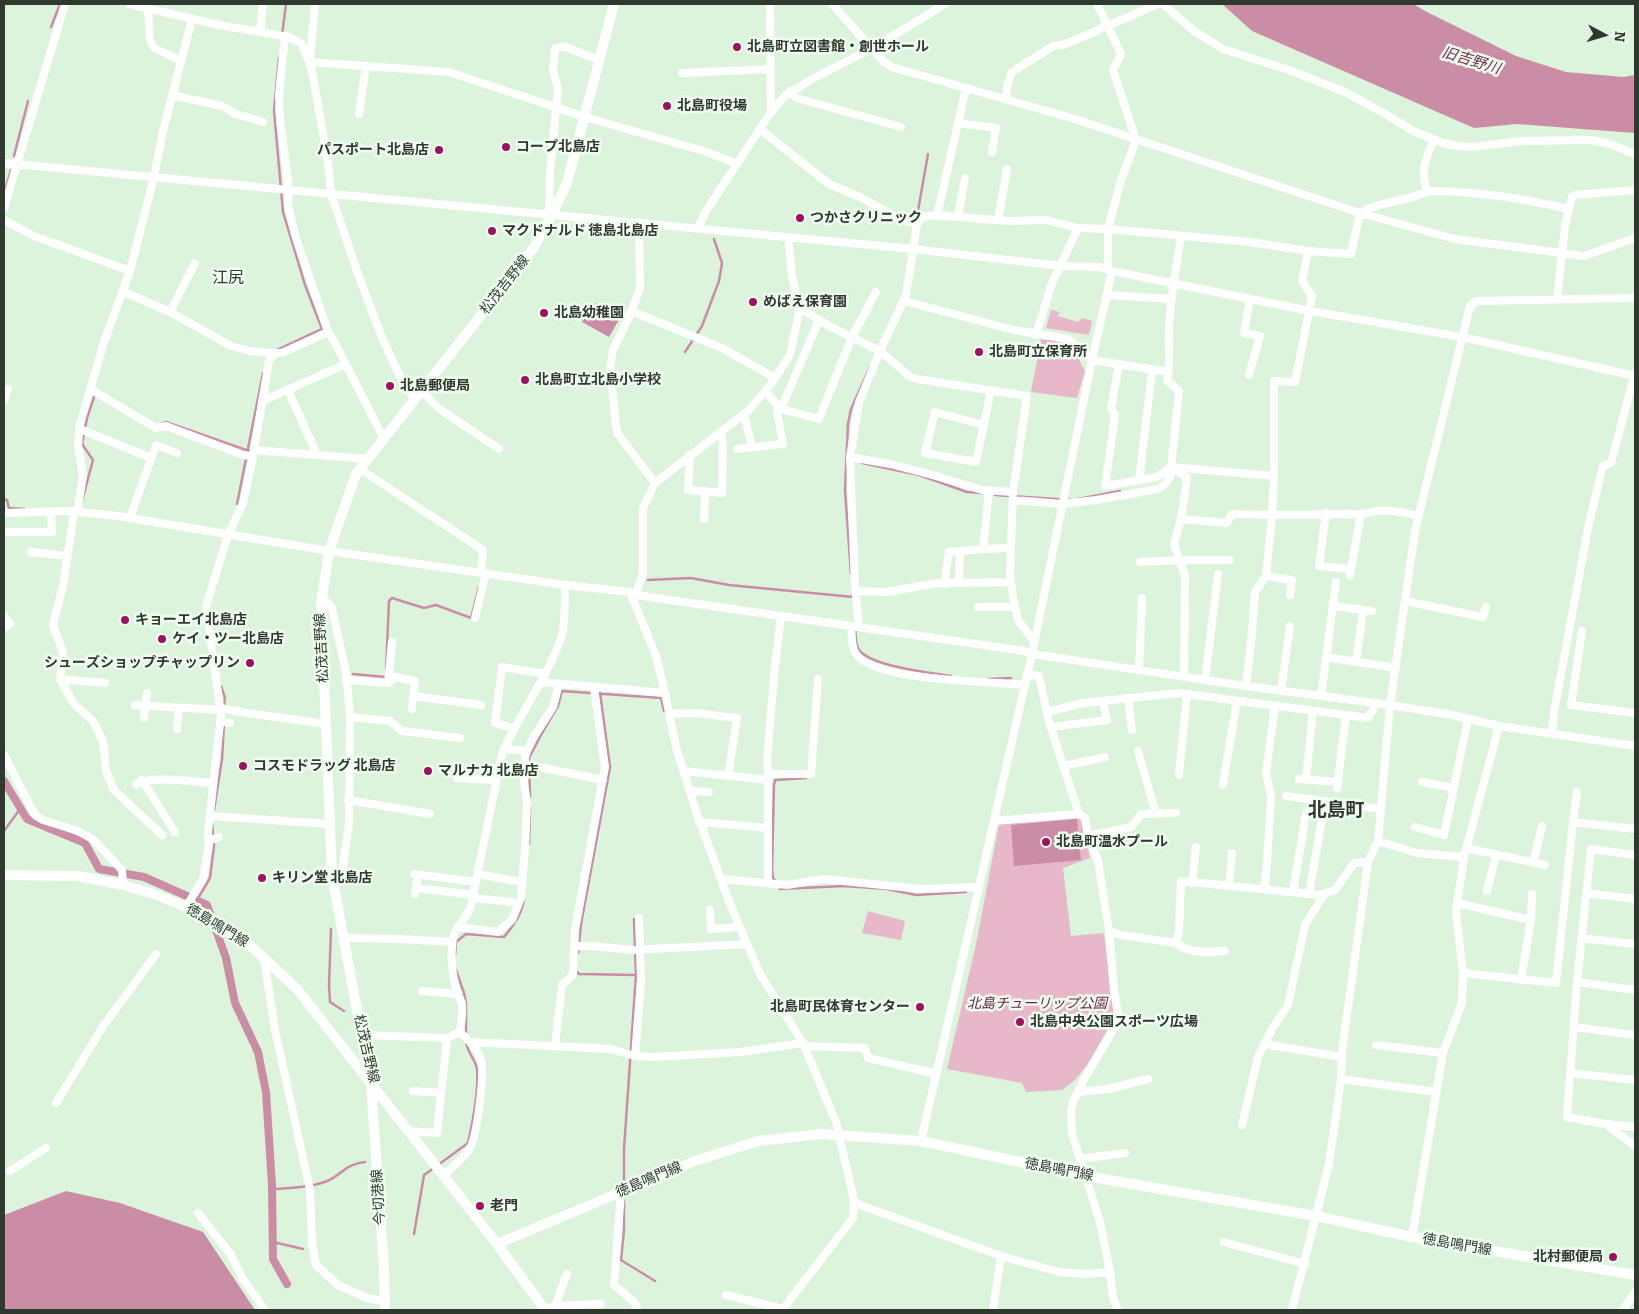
<!DOCTYPE html>
<meta charset="utf-8">
<style>
body{margin:0}
#map{position:relative;width:1639px;height:1314px;overflow:hidden;background:#dcf4dc;font-family:Bitter,serif}
canvas{display:block}
.frame{position:absolute;inset:0;border:5px solid #303930;pointer-events:none}
.north{position:absolute;left:1579px;top:10px;width:50px;height:50px;-webkit-text-stroke:4px #f0fef0;paint-order:stroke;rotate:96deg;font-size:14px;font-weight:700;line-height:20px;text-align:center;color:#303930}
.north::after{content:'';display:block;margin:auto;width:18px;height:22px;background:#303930;clip-path:polygon(50% 0,100% 100%,50% 72%,0 100%)}
</style>
<div id="map">
<canvas width="1639" height="1314"></canvas>
<div class="frame"></div>
<div class="north">N</div>
</div>
<script>
const ctx = document.querySelector('canvas').getContext('2d');
ctx.lineJoin = 'round';
function fillPath(path, color) { ctx.fillStyle = color; ctx.fill(path, 'evenodd'); }
function strokePath(path, color, width, dash) { ctx.strokeStyle = color; ctx.lineWidth = width; ctx.lineCap = dash ? 'butt' : 'round'; ctx.setLineDash(dash || []); ctx.stroke(path); }
function write(font, color, halo, rows, align = 'center') {
  ctx.font = font + ' Bitter,"Noto Sans JP",serif'; ctx.lineWidth = 5; ctx.setLineDash([]); ctx.textBaseline = 'middle'; ctx.strokeStyle = halo; ctx.fillStyle = color; for (const [text, x, y, turn = 0] of rows) {
    ctx.save(); ctx.translate(x, y); ctx.rotate((+turn || 0) * Math.PI / 180); ctx.textAlign = isNaN(turn) ? turn : align; if (halo) ctx.strokeText(text, 0, 0); ctx.fillText(text, 0, 0); ctx.restore();
  }
}
const green = new Path2D(`
 M1051,310l9,2 -2,4 20,6 4,-4 10,3 -3,14 -43,-7z
 M1041,339c33,4 29,3 44,32l-8,27 -46,-6z
 M1081,818l9,40 -27,10 8,68 33,-3 10,85 -27,47 -12,15 -13,10 -36,2 -4,-9 -75,-14 29,-125 23,-120z
 M868,911l37,10 -4,19 -39,-7z`);
const water = new Path2D(`
 M1222,4h191l14,8 89,44 50,16 58,5 11,-2v58l-118,-9 -43,4 -222,-97z
 M595,303l25,15 -11,19 -27,-15z
 M1077,819l4,41 -67,6 -3,-41z
 M66,1191l54,12 83,29 52,78h-251v-95z`);
const stream = new Path2D(`
 M51,27l9,-23
 M282,35l4,-31
 M14,156l14,-55
 M4,194l7,-24
 M916,222l12,-68
 M275,351l47,-22 -17,-44 -22,-73 -9,-102 5,-52
 M685,352l17,-26 17,-45 3,-18 -8,-24
 M161,424l5,-2 83,29
 M862,463l57,12 48,17 16,1
 M995,495l77,5
 M4,499l3,1 2,8 16,1
 M1078,499l42,-8
 M237,504l26,-131
 M80,508l13,-48 -11,-16 5,-26 8,-24
 M851,574l-6,-84 3,-66 3,-15 19,-42
 M648,580l43,-2 38,7 124,12v-3
 M855,628c1,6 0,15 3,20 8,18 74,25 93,28
 M386,669l3,-68 3,-3 32,10 12,-3 35,13 8,-31
 M353,674l32,3
 M989,679l22,-1
 M221,686l4,12 -1,8
 M530,797l-1,-39 13,-25 16,-27 4,-15 99,7 3,13
 M214,810l8,-51 2,-35
 M4,831l16,-22
 M529,844l1,-37
 M776,882l-3,-4 -1,-8 2,-85 1,-5 31,-2
 M779,887l1,2 64,-3 43,3 29,6 50,-3
 M197,900l13,-22 4,-32 -2,-23
 M331,929l-2,56 1,17 14,9
 M578,953l3,-29 29,-157 -10,-74
 M455,955l1,-13 10,-8 38,3c9,-11 18,-23 20,-38
 M456,970l8,23 2,10v32
 M576,971l3,3 57,1
 M438,1165l30,-22c5,-22 11,-51 9,-74 -1,-9 -10,-16 -11,-28
 M624,1187v-38l12,-174 -2,-56
 M272,1189c19,-1 37,-1 55,-8 16,-7 18,-17 38,-19
 M624,1200v30l-3,30 34,21
 M414,1234l10,-59 10,-7
 M273,1242l30,7`);
const canal = new Path2D(`
 M4,781l23,38 58,24 14,26 45,8 63,28 19,53 9,45 23,49 8,40 6,93 1,74 14,25`);
const minor = new Path2D(`
 M129,4l90,21 70,12 13,7 7,18 4,14 15,86 3,32 26,77 25,67 18,38 15,24
 M770,4l1,108
 M832,4l52,58 8,5 183,52 285,94 95,26 129,17 51,-18
 M1097,4l24,50 -8,16 23,70 -15,40 -13,49v40
 M1163,4l31,27 29,18 66,21 56,22 42,23 26,16 30,12 15,3 14,1 49,-6 69,-1 17,3 28,11
 M148,8l2,33 4,7 27,13
 M1107,26l51,-22
 M260,32l3,-28
 M285,36l-6,59 1,25 9,69 -1,16 7,30 33,97
 M310,60l5,-56
 M309,62l140,10 136,45 122,35 30,12
 M682,73l88,-4
 M790,91l6,7 105,29
 M172,95l50,11 14,8 27,8
 M1006,99l1,-13 5,-14 41,-26 10,-1 36,-15 7,-6
 M359,114l7,-48
 M958,123l38,5 -4,24
 M761,130l68,54 33,14 38,21 17,5
 M4,163l909,86 148,17 39,1 12,4 198,40 152,26 173,39
 M1427,191c-7,-21 -2,-31 7,-51
 M4,208l61,-204
 M549,214l1,-43 8,-82 -5,-19 2,-21 8,-3 36,14
 M937,216l29,-128
 M958,217l7,-39
 M4,220l30,16 96,35
 M998,220l9,-51
 M639,222l1,66 -9,25 -18,37 -3,17 6,59 2,8 37,49
 M698,228l8,-17 65,-99 15,-17 28,-17 59,-30 72,-44
 M124,292l46,20 61,34 19,5 19,2h13l46,-21 7,11 49,96
 M1107,295l65,4
 M1557,299l8,-73 7,-29 3,-2 60,-5
 M904,301l110,29 54,9 24,21 77,12
 M800,308l29,18 51,25 29,25 8,3 110,17 -14,96 -3,82 3,23 5,23 15,20
 M631,311l91,37 53,30
 M170,312l25,-49
 M1036,335l16,-52 26,-55
 M1119,365l-8,43 4,7 -10,71 52,-9 14,-10 103,9
 M1249,375l11,-39 -16,-3 6,-34
 M90,389l66,39 10,-2 77,29 10,1
 M288,390l29,65
 M422,391l16,17 61,41
 M765,391l16,18 38,10 33,-82 24,-45
 M4,400l4,-11
 M262,401l84,-37
 M744,414l8,33
 M984,425l-49,-13 -10,41 51,9 15,-72
 M80,429l71,29
 M737,449l46,-5 -6,-32 4,-3 38,-89
 M254,450l114,9
 M690,455l-2,35 34,3 1,-49 -2,-11
 M850,457l40,7 46,12 46,14 31,2
 M1173,468l14,10 -6,41 -7,25 11,32 -1,101
 M360,469l123,81 -2,22
 M1139,481l13,-110
 M989,491l-6,58 27,-1
 M1013,500l50,4 33,-4 62,-11 7,-5 5,-7 9,-86 -12,-11c4,-16 1,-34 2,-51 1,-31 7,-61 12,-92
 M74,512l-11,74 -10,39 10,27 -3,27 14,25 19,17 10,20 3,30 8,19 48,45
 M77,512l6,-36 -5,-31 2,-21 24,-82 26,-71 24,-94 9,-46 29,-112
 M4,513l65,-2 49,5 211,35 236,34 65,7 5,3 390,56 7,3 214,32 144,19 62,10 47,11 136,20
 M1326,513l-7,53 32,3
 M130,518l26,-73 21,8
 M704,519l1,-28
 M1181,519l46,4 5,-9c42,2 84,0 126,0 7,0 13,-2 19,-3 14,-2 29,2 42,5
 M4,532h48l-1,-20
 M31,552l37,4
 M1140,562l40,-2h50
 M1350,575l11,-61
 M1266,576l26,4 -2,15
 M959,583l1,-32
 M944,584l5,-32 34,-3
 M856,591l31,1 50,-9 74,-1
 M630,592l26,64 9,37 11,54 21,67 33,90 30,70 43,69 33,79 18,78 -1,18 -71,92
 M635,595l8,-21v-66l12,-25 93,-72 23,-27 19,-29 10,-47 -8,-31 -4,-40
 M322,597l10,11 14,64 4,45 -1,105 -6,45 -9,22
 M1405,601l78,16 3,-10
 M1333,606l39,5
 M978,607h37
 M4,616l6,8 -6,4
 M781,616l-6,50 -8,94 1,14h43l7,-95
 M475,618l11,-45
 M851,626c1,8 0,19 4,26 13,30 138,29 169,33
 M859,627l-4,-41 -5,-129 9,-55 21,-51 26,-56 11,-71 6,-7 11,-2 74,6 39,-1 31,8 30,1 142,13 58,9 43,3 9,-41c20,-13 47,-10 67,-22 49,0 94,7 142,18
 M1582,631l-11,74 64,8
 M1326,657l70,11
 M1356,662l7,-52
 M1139,670l3,-72
 M1027,674l12,2 10,46 30,92 6,4 3,18 10,25 11,70 5,60 4,22 -1,11 -34,57 -10,21 -2,8 1,24 28,88 10,50 3,26 5,12
 M60,679l45,4
 M346,680l42,3 4,-41
 M1205,680l13,-106
 M541,682l124,11
 M388,683l7,-6 20,4 -2,15 68,9
 M1246,686l6,-52 3,-42 11,-16 6,-60 2,-40v-95l21,1 17,-86 -10,-15 6,-30
 M1281,691l9,-65
 M1321,696l15,-114
 M1128,698l4,32
 M135,705l85,5
 M220,708l27,5 79,11
 M412,709l1,-13
 M1047,712l36,-9 96,-10 189,25 9,-15
 M670,714l25,-1 42,5 -9,58
 M350,717l40,4 12,10 58,7
 M144,718l3,-25
 M220,721l10,2
 M1051,727l56,-7 -4,-19
 M513,728l-18,-5 7,-56 43,7
 M177,729l2,-21
 M1552,733l2,-21 35,-189 14,-57 8,-3 24,-90
 M504,749l23,2 6,-13 20,-31 6,-23
 M1138,751l18,63
 M4,755l31,60 8,5 35,11 16,9 28,30 1,15
 M524,764l79,16
 M1064,766l41,-9
 M684,771l85,9
 M1179,775l8,-81
 M457,778l39,2
 M1299,779l38,3
 M1306,779l7,-68
 M142,780l33,52
 M1422,782l32,6
 M136,784c15,-9 58,-2 77,-1
 M1223,784l14,-83
 M1337,788l9,-73
 M690,791l19,1
 M1286,796l95,13
 M348,800l82,14
 M210,816l120,8
 M994,821l85,-7
 M699,822l69,6
 M1573,822l4,-30
 M1415,827l29,8 24,-116
 M1088,836l43,-9 10,-13 35,-1
 M208,841l11,-4
 M1378,841l39,12 47,4
 M1466,848l79,17
 M1635,855l-44,-6 -14,133 -10,135 39,7 29,22
 M1533,863l9,-37
 M414,874l62,8
 M478,874l37,7
 M721,879l66,6 36,-6 99,10 57,-2
 M768,883v-109
 M1192,883l4,-36
 M1229,886l3,-33
 M416,888l58,7
 M1264,889l3,-26 4,-66 -5,-24 9,-68
 M1487,891l9,-36
 M1293,892l13,-79
 M1586,893l49,6
 M415,894l2,-13
 M1309,894l16,-92
 M473,898l39,4
 M1457,903l74,17
 M186,907l17,-28 6,-34 -1,-13 13,-118 -15,-108 22,-71 15,-32 9,-41 17,-101 6,-8
 M710,910l1,19 28,-2
 M457,927l41,5 14,-12 9,-22 4,-49 2,-47 -3,-19 1,-26 2,-6
 M1109,931l12,4 55,8 3,-12 2,-50 139,14 15,-5 19,-27 14,-1
 M343,938l57,1 52,3
 M1581,938l54,6
 M1176,943c14,11 31,9 49,8
 M574,946h19l39,4 115,-6
 M264,958l11,72 35,160 2,53 4,22 22,20 29,13 17,3
 M1463,973l93,10 17,-161 62,7
 M1521,980l10,-60 1,-26
 M1577,982l58,8
 M422,991l36,3
 M1574,1027l61,8
 M460,1032c1,-9 3,-18 2,-27 0,-5 -3,-7 -4,-11 -6,-16 -8,-38 -5,-55 2,-13 15,-21 18,-34l31,-151c17,-40 45,-75 59,-116 4,-11 4,-40 4,-53
 M362,1035l85,3 13,-6
 M471,1042l140,7 24,7 17,1 88,-5 63,-9
 M1264,1044l78,13
 M555,1045l7,-60 11,-10 2,-45 30,-163 -11,-79
 M1376,1045l67,8
 M805,1046l60,2 3,10 69,16
 M635,1056l6,-76 -2,-62
 M1570,1073l65,7
 M1341,1079l95,13
 M413,1091l28,2
 M1078,1092l30,-3 40,-10
 M56,1103l48,-78 52,-71
 M1607,1124l28,3
 M1242,1125l16,-68 14,-28 16,-24 17,-80 20,-32
 M408,1131l29,2 10,-95
 M921,1141l111,-487 60,-294 20,-89
 M1080,1159l45,-6
 M10,1171l36,-23
 M443,1177c7,-8 22,-20 27,-29 7,-12 15,-75 11,-88 -3,-11 -13,-20 -21,-28
 M621,1192l-7,93 19,16 4,6 -1,3
 M854,1200l6,5 141,51 58,16 27,2 24,-2
 M198,1213l33,42 12,24 22,31
 M1412,1237l31,-184 19,-50 1,-30 -7,-61 8,-55 35,-131
 M1224,1242l81,22
 M726,1295l57,14
 M555,1306l12,-32
 M545,1310l10,-4 46,-2
 M993,1310l8,-54
 M1292,1310l37,-146 12,-85 1,-28 26,-189 10,-21 12,-136 25,-174 55,-225 6,-5 159,-3
 M1623,1310l12,-18`);
const major = new Path2D(`
 M4,875l74,1 45,9 34,10 41,17 52,33 47,44 200,255 48,66
 M497,1244l198,-83 63,-20 63,-7 100,7 165,35 230,40 96,21 223,38
 M385,1310l-1,-42 -13,-183 -39,-209 -11,-271 1,-8 7,-46 27,-77 177,-225 19,-35 15,-31 47,-179`);
const markers = [
 [737,47,5,"#9c1160"],
 [667,106,5,"#9c1160"],
 [506,147,5,"#9c1160"],
 [439,150,5,"#9c1160"],
 [800,218,5,"#9c1160"],
 [492,231,5,"#9c1160"],
 [753,302,5,"#9c1160"],
 [544,313,5,"#9c1160"],
 [979,352,5,"#9c1160"],
 [525,380,5,"#9c1160"],
 [390,386,5,"#9c1160"],
 [125,620,5,"#9c1160"],
 [162,639,5,"#9c1160"],
 [250,663,5,"#9c1160"],
 [243,766,5,"#9c1160"],
 [428,771,5,"#9c1160"],
 [1046,842,5,"#9c1160"],
 [262,878,5,"#9c1160"],
 [920,1007,5,"#9c1160"],
 [1020,1022,5,"#9c1160"],
 [480,1206,5,"#9c1160"],
 [1613,1257,5,"#9c1160"]
];
const poiNames = [
 ["北島町立図書館・創世ホール",747,47],
 ["北島町役場",677,106],
 ["コープ北島店",516,147],
 ["パスポート北島店",429,150,"right"],
 ["つかさクリニック",810,218],
 ["マクドナルド 徳島北島店",502,231],
 ["めばえ保育園",763,302],
 ["北島幼稚園",554,313],
 ["北島町立保育所",989,352],
 ["北島町立北島小学校",535,380],
 ["北島郵便局",400,386],
 ["キョーエイ北島店",135,620],
 ["ケイ・ツー北島店",172,639],
 ["シューズショップチャップリン",240,663,"right"],
 ["コスモドラッグ 北島店",253,766],
 ["マルナカ 北島店",438,771],
 ["北島町温水プール",1056,842],
 ["キリン堂 北島店",272,878],
 ["北島町民体育センター",910,1007,"right"],
 ["北島中央公園スポーツ広場",1030,1022],
 ["老門",490,1206],
 ["北村郵便局",1603,1257,"right"]
];
const streetNames = [
 ["松茂吉野線",505,285,-52],
 ["松茂吉野線",322,648,-93],
 ["徳島鳴門線",217,926,31],
 ["松茂吉野線",366,1049,77],
 ["徳島鳴門線",1059,1170,11],
 ["徳島鳴門線",649,1180,-23],
 ["今切港線",379,1197,-94],
 ["徳島鳴門線",1457,1245,10]
];
const parkNames = [
 ["北島チューリップ公園",1037,1004]
];
const waterNames = [
 ["旧吉野川",1471,61,17]
];
const quarterNames = [
 ["江尻",228,279]
];
const districtNames = [
 ["北島町",1336,811]
];
fillPath(green, '#e6b8ca');
fillPath(water, '#cb8da6');
strokePath(stream, '#cb8da6', 2.5);
strokePath(canal, '#cb8da6', 8);
strokePath(minor, '#fff', 8);
strokePath(major, '#fff', 10);
for (const [x, y, r, color] of markers) { const dot = new Path2D(); dot.arc(x, y, r, 0, 2 * Math.PI); ctx.fillStyle = color; ctx.fill(dot); strokePath(dot, '#f0fef0', 2); }
write('bold 14px', '#303930', '#f0fef0', poiNames, 'left');
write('14px', '#303930', '#f0fef0', streetNames);
write('italic 14px', '#681e43', '#f0fef0', parkNames);
write('italic 15px', '#782e51', '#f0fef0', waterNames);
write('16px', '#303930', '#f0fef0', quarterNames);
write('bold 19px', '#303930', '#f0fef0', districtNames);
</script>
